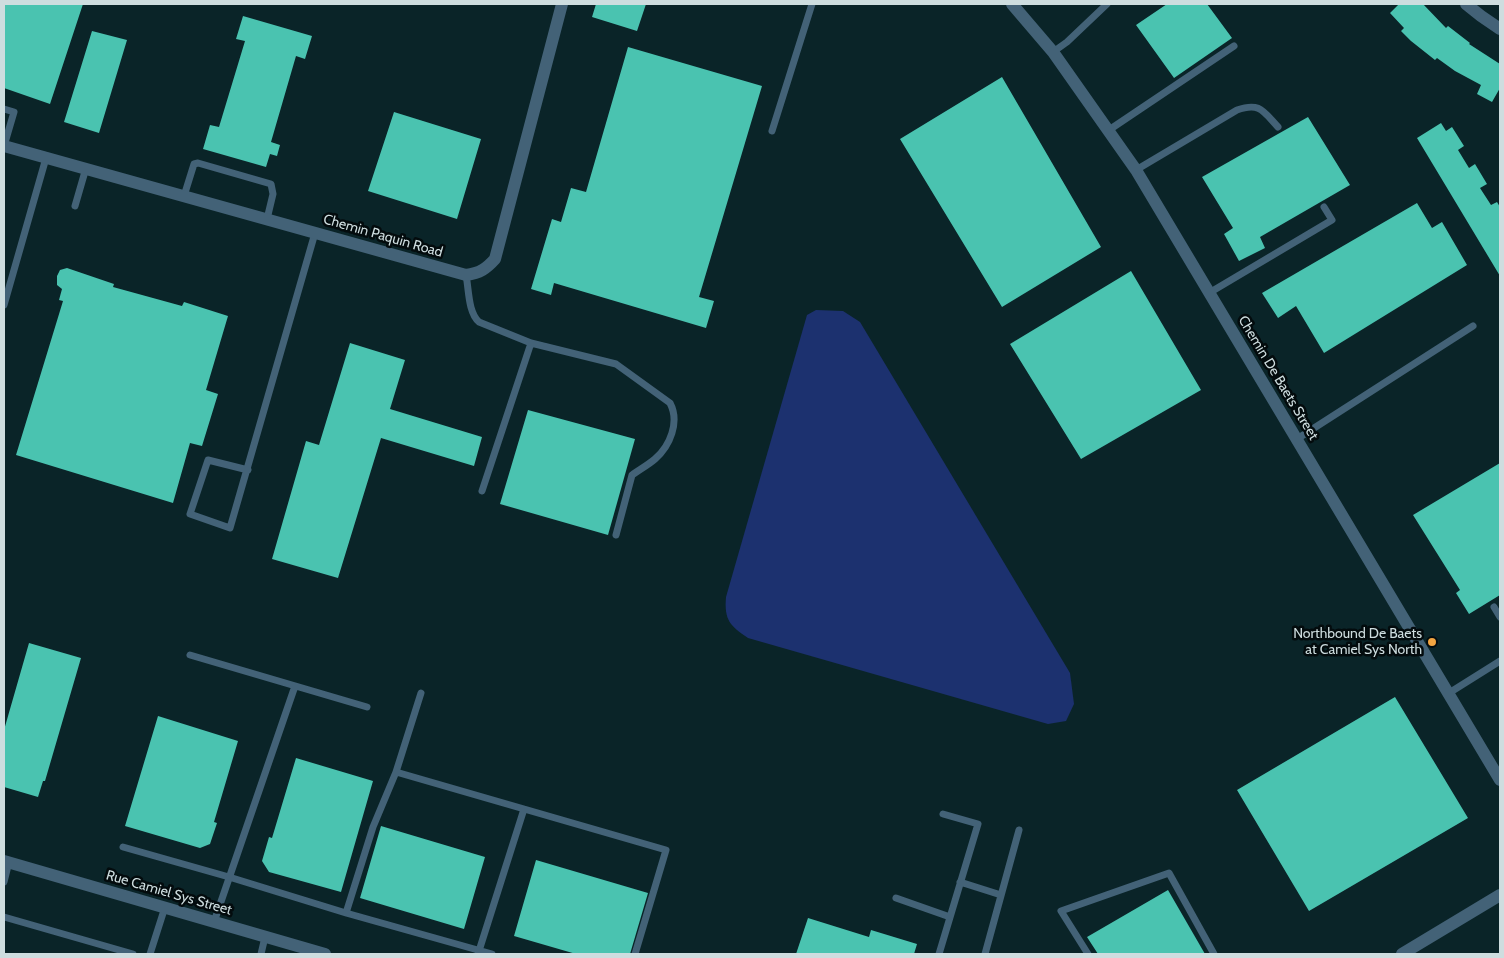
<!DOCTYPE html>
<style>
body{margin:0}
#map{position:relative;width:1504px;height:958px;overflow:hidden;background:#0a2428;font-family:Cabin,sans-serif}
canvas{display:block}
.frame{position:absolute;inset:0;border:5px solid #cedddf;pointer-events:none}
</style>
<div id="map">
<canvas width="1504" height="958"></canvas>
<div class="frame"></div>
</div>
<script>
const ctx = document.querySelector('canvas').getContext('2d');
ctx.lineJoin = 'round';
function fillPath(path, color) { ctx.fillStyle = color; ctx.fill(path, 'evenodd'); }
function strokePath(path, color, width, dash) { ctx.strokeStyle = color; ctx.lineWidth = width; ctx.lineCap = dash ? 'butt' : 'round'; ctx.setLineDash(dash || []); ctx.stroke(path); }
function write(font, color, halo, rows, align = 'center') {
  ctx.font = font + ' Cabin,sans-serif'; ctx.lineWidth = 5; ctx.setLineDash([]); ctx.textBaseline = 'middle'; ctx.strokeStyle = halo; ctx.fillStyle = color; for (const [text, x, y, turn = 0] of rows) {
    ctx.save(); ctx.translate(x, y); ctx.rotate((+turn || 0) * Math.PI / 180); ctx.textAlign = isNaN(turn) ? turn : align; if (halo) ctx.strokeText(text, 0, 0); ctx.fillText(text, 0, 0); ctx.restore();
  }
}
const water = new Path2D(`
 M816,310l27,1 17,11 210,351 4,31 -8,17 -18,3 -300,-86c-18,-12 -24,-18 -22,-41l81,-282z`);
const building = new Path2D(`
 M4,4h79l-33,100 -46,-16z
 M596,4h50l-9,27 -45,-14z
 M1167,4h40l25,34 -58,40 -38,-53z
 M1399,4h24l23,24 2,-2 22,17 -1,1 31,20v24l-8,14 -15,-8 4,-9 -26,-14 -18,-13 -2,2 -24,-19 -10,-10 3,-3 -14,-15z
 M243,16l69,20 -7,23 -9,-3 -25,86 9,3 -3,11 -7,-2 -4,13 -63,-18 7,-24 9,2 26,-86 -9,-2z
 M92,31l35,9 -28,93 -35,-11z
 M628,47l134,39 -63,211 15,4 -8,27 -152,-45 -3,12 -20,-6 21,-70 9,3 10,-34 15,4z
 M1002,77l99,170 -99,60 -102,-168z
 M394,112l87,27 -24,80 -89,-28z
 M1308,117l42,68 -90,52 5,11 -26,13 -15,-27 9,-6 -31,-51z
 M1441,123l5,8 6,-4 12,19 -6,4 11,18 6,-4 12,20 -7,4 11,17 6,-3 3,5v69l-83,-138z
 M1417,203l15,25 10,-6 25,43 -143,88 -28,-47 -18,12 -16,-25z
 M67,268l47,16 -1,3 69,19 2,-4 44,14 -22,74 12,4 -16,52 -12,-3 -17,60 -157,-48 47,-154 -4,-1 3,-11 -5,-4v-9l3,-6z
 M1131,271l70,119 -120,69 -71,-115z
 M350,343l55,17 -15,49 92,28 -8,29 -93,-28 -43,140 -66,-19 34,-118 13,4z
 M528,410l107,29 -27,96 -108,-31z
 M1500,463v132l-31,19 -13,-21 4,-3 -47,-75z
 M29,643l52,15 -36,123h-2l-5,16 -34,-10v-57z
 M1395,697l73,121 -159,93 -72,-121z
 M158,716l80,25 -24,81 3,1 -7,21 -10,4 -75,-22z
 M296,758l77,23 -32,111 -72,-20 -7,-11 7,-24 3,1z
 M381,826l104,31 -21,72 -104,-31z
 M536,860l112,33 -18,61h-54l-62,-18z
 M1168,890l37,64h-107l-11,-17z
 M808,918l61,19 2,-7 46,14 -3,10h-118z`);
const service = new Path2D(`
 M1053,52l14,-10 40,-38
 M4,109l10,3 -10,34
 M1109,130l125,-84
 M772,131l40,-127
 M1136,170l101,-60c23,-8 26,1 41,17
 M184,196l10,-32 4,-1 73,21 2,10 -6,25
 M75,206l11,-38
 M466,275c3,15 2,37 13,47l52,21 85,21 54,39c10,19 0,43 -15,56 -7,6 -16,11 -23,16l-16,60
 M1209,293l123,-73 -8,-13
 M4,305l42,-147
 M1297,439l176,-113
 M248,470l-40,-10 -18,54 40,14 85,-295
 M482,491l49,-148
 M1494,607l6,10
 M190,655l177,52
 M421,693l-25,79 -23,55 -27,86 146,41
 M1449,693l51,-32
 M396,772l270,78 -31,104
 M123,847l106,30 117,36
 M4,882l5,-20
 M960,882l41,13
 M896,898l54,19
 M4,917l129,37
 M214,922l81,-236
 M150,954l15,-47
 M261,954l4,-17
 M478,954l46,-145
 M939,954l39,-130 -35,-10
 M985,954l34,-124
 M1088,954l-27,-43 108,-38 45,81`);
const minor = new Path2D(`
 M1012,4l41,48 83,118 364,610
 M1466,4l15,12 19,13
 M4,146l462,129c14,-2 20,-6 29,-16l67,-255
 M4,861l321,93
 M1402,954l98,-59`);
const markers = [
 [1432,642,5,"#f2a542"]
];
const streetNames = [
 ["Chemin Paquin Road",383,236,16],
 ["Chemin De Baets Street",1278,378,59],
 ["Rue Camiel Sys Street",169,893,16]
];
const poiNames = [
 ["Northbound De Baets",1422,634],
 ["at Camiel Sys North",1422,650]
];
fillPath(water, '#1c316f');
fillPath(building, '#4ac3b0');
strokePath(service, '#436277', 7);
strokePath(minor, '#436277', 12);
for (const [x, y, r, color] of markers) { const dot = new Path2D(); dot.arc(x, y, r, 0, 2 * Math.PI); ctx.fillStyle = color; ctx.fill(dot); strokePath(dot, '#030b0d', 2); }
write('14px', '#cedddf', '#030b0d', streetNames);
write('14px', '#cedddf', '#030b0d', poiNames, 'right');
</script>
